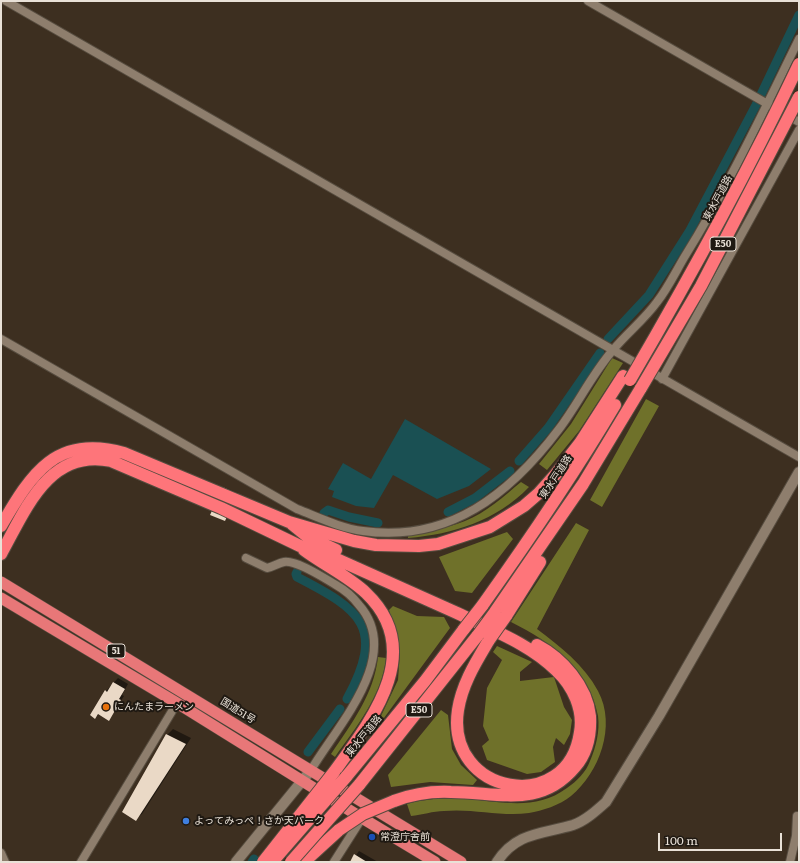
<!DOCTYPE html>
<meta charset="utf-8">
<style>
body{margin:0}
#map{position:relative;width:800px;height:863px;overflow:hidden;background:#3d2f20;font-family:Literata,serif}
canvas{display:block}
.frame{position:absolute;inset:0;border:2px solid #e9e1d7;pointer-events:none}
.scale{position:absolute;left:658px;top:833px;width:124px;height:18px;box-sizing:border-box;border:2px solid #e9e1d7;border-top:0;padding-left:5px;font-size:12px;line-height:14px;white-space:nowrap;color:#e9e1d7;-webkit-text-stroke:3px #1f1912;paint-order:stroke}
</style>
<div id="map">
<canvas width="800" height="863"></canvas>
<div class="frame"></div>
<div class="scale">100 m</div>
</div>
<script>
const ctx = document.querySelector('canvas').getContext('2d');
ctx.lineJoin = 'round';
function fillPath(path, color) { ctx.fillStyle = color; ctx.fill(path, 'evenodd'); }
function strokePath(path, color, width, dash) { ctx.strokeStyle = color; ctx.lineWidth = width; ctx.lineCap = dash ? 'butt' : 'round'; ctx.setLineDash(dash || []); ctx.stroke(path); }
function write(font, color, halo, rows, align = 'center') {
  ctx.font = font + ' Literata,"Noto Sans JP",serif'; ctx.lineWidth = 4; ctx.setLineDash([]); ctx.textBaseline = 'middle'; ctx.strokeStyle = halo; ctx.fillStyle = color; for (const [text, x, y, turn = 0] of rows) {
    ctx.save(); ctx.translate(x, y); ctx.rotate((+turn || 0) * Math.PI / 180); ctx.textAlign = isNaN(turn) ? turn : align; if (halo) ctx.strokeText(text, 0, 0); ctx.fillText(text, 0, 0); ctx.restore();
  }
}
const forest = new Path2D(`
 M612,358l11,5 -44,68 -32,39 -8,-6 32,-40z
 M646,399l13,7 -57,101 -12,-7z
 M521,482l8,5c-33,34 -75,47 -121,51v-2c19,-4 39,-8 57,-15 21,-8 39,-25 56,-39z
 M576,523l13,7 -52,99c24,18 47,36 61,62 19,35 1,82 -27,105 -11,9 -29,15 -42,17 -28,4 -57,-5 -85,-2 -11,0 -22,4 -33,5l-4,-12c20,-6 40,-6 61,-5 35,3 68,12 99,-11 10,-7 19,-16 23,-27 6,-14 10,-30 8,-45 -9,-48 -46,-73 -87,-94z
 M507,532l6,7 -41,54 -17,-2 -16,-34z
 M393,606l24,10 27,1 6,11 -66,90 -3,-2 17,-36 2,-29 -11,-41z
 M497,646l35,16 -12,10v9l34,-4 10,30 8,13 -2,14 -6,11 -8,-7 -3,9 2,15 -14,10 -14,2 -40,-14 -5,-14 7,-6 -6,-14 4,-38 15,-28 -9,-8z
 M378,657l8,1c-4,38 -30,69 -51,99l-4,-3c21,-31 43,-60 47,-97z
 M441,710l7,5 4,34 9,16 16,15 -4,5 -43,-3 -39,5 -3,-12z`);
const water = new Path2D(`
 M405,419l86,50 -22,17 -32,13 -44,-24 -19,33 -18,-2 -24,-9 2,-6 -6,-2 15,-26 28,16z`);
const shadow = new Path2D(`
 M224,487l14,6 -12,26 -3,-31z
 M118,678l10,6 -6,11 2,1 -15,24 -10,-6 -4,4 11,-27z
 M173,729l18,9 -49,76 -6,5 31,-84z
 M359,851l19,11h-27z`);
const canal = new Path2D(`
 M608,339l41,-44 40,-63 67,-127 43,-90
 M519,461l29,-33 52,-75
 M448,512l27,-14 35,-27
 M324,513l4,-3 21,7 29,6
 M297,572l-1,2 1,3c64,33 89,50 50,122
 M308,752l32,-43
 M252,862l2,-3`);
const building = new Path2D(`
 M223,487l14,7 -12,27 -15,-6z
 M113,682l12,7 -6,10 2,1 -12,21 -11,-7 -3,5 -5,-4 15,-25 2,2z
 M166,734l20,10 -50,77 -14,-9z
 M354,854l13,8h-17z`);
const minor = new Path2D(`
 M6,1l793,456
 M588,1l211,121
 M1,339l296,170c21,8 43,19 66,22 86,12 147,-37 196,-102 19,-25 33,-55 54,-79 14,-17 31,-30 44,-48 11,-14 19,-31 28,-46 43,-69 78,-144 114,-217
 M662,379l137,-249
 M246,558l21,10c6,-1 11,-5 17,-6 13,-2 40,16 52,23 9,5 17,12 23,20 45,51 -22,121 -48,165
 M1,853l4,9
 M81,862l96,-159
 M334,862l28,-44
 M790,862l6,-26 1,-20`);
const tertiary = new Path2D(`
 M236,862l75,-92
 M497,862c19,-30 46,-28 76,-37 12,-4 23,-14 33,-23l53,-86 140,-244`);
const trunk = new Path2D(`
 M1,582l460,280
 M1,598l176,105 185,115 73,44`);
const motorway = new Path2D(`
 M292,524l16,13 28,13
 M1,526c31,-53 55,-92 123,-73l165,69 65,19 22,4 43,1 19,-2 52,-17 34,-21 15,-13 16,-18 25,-32 43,-67
 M304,550c20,15 44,26 62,43 61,58 5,128 -32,179
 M1,554c25,-45 48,-106 110,-93l110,47 79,38 23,7c44,20 89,40 134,60 35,17 73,31 100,58 16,15 27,39 23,61 -12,85 -135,63 -122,-22 4,-26 18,-48 31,-70
 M482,606c47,-66 92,-132 133,-201
 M495,612l88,-128 58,-96
 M506,616l34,-54
 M346,777l79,-96 39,-52
 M359,785l119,-150
 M394,801c19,-7 37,-10 57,-9 47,0 89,17 124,-25 12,-14 16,-33 15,-51 -3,-30 -28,-58 -53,-71
 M304,862l35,-32`);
const motorwayBridge = new Path2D(`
 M630,380c60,-103 118,-208 169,-316
 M641,388l60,-102 98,-189
 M464,629l18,-23
 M478,635l17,-23
 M489,640l17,-24
 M339,830l24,-16 31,-13
 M273,861l73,-84
 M263,862l71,-90
 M291,862l68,-77`);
const markers = [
 [106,707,4,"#e8710a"],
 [186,821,4,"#3f7fe0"],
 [372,837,4,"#1a4fb4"]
];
const shields = [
 [723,244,26],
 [116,651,18],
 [419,710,26]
];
const shieldNames = [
 ["E50",723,244],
 ["51",116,651],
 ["E50",419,710]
];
const streetNames = [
 ["東水戸道路",718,198,-62],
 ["東水戸道路",556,477,-57],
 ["国道51号",238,711,32],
 ["東水戸道路",364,736,-51]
];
const poiNames = [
 ["にんたまラーメン",114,707],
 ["よってみっぺ！さか天パーク",194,821],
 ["常澄庁舎前",380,837]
];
fillPath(forest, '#6f712a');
fillPath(water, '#1a5053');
fillPath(shadow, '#0007');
strokePath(canal, '#1a5053', 9);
fillPath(building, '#ead9c6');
strokePath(minor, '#564c3f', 10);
strokePath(tertiary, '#564c3f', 12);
strokePath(trunk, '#564c3f', 12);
strokePath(motorway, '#564c3f', 14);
strokePath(minor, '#8e7e6d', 8);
strokePath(tertiary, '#8e7e6d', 10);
strokePath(trunk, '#e87778', 11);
strokePath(motorway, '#fe757a', 12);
strokePath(motorwayBridge, '#564c3f', 14, []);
strokePath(motorwayBridge, '#fe757a', 12);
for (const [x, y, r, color] of markers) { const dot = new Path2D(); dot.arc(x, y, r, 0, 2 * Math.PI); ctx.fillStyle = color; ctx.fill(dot); strokePath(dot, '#1f1912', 1.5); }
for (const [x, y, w] of shields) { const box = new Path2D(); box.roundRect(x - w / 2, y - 7, w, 14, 3); ctx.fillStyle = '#1f1912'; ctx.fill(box); strokePath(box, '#e9e1d7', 1); }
write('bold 9px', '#e9e1d7', null, shieldNames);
write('10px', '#e9e1d7', '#1f1912', streetNames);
write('10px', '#e9e1d7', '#1f1912', poiNames, 'left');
</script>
